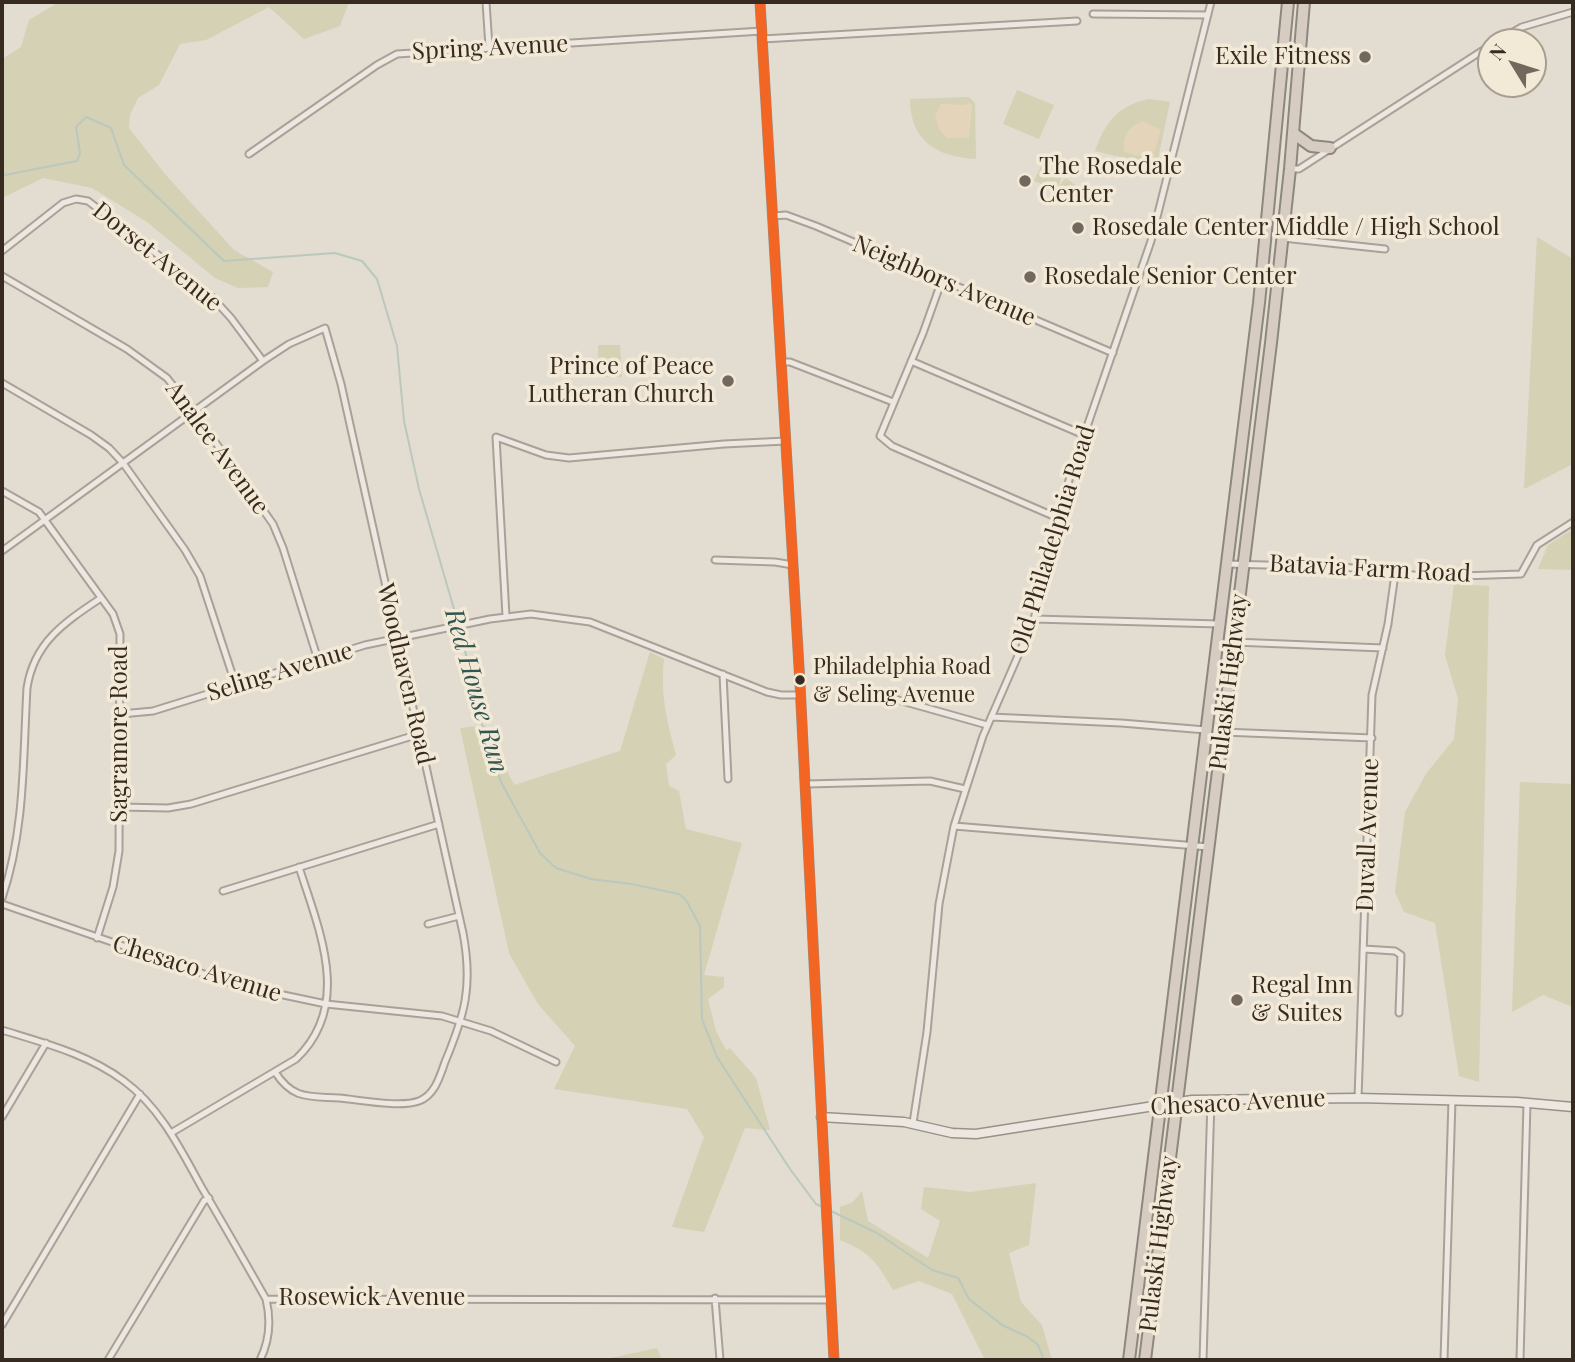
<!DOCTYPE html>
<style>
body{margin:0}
#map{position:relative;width:1575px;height:1362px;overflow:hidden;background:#e3dcd0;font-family:"Playfair Display",serif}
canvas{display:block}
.frame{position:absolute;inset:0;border:4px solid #372a21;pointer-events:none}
.north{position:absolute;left:1477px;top:28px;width:70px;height:70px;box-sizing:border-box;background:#f3e9d7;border:2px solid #a89d8e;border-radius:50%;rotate:308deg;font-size:19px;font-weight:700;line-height:28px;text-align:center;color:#372a21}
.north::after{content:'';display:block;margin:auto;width:24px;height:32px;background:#73685e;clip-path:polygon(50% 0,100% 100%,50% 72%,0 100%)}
</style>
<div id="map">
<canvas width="1575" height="1362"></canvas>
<div class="frame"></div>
<div class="north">N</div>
</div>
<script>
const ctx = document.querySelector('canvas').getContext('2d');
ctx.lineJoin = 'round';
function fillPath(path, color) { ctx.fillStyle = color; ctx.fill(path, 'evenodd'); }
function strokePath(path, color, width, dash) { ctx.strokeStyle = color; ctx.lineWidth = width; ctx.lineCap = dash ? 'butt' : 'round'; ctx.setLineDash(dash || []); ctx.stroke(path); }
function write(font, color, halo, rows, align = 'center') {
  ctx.font = font + ' "Playfair Display",serif'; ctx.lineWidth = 7; ctx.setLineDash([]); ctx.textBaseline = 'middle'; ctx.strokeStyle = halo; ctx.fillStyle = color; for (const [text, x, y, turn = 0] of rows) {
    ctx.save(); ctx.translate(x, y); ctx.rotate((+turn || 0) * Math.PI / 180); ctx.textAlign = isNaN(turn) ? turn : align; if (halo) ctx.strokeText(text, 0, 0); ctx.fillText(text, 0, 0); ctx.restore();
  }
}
const green = new Path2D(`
 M59,2h290l-9,24 -36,13 -35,-32 -63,33 -26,4 -21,41 -21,13 -8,17 -1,13 36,46 69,76 39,22 -5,15 -30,1 -23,-10 -68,-56 -55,-34 -49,-10 -41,20v-139l19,-12 8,-27z
 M1017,90l37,15 -15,34 -36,-15z
 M969,97l6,6 1,56c-39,-2 -66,-18 -66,-60z
 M1149,99l21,3 -12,57 -8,5 -55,-13c10,-29 24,-46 54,-52z
 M1041,166l21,9 -4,12 8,-9 12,9 -10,13 -12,-10 -22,-9z
 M1537,237l36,22v205l-49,25z
 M598,345h22l2,32h-24z
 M1573,529v41l-35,-1 10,-24z
 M1454,584l35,2 -10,496 -20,-6 -24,-153 -31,-11 -9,-20 10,-80 21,-38 28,-35 4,-40 -13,-44z
 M650,652l14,7c-4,36 3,61 12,96l-10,9 3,22 10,5 7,38 56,14 -38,132 20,2v10l-16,12 8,32 10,19 4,-2 26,30 14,52 -25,-2 -41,104 -32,-5 32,-90 -17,-28 -133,-20 21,-43 -37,-42 -29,-51 -49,-225 25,-3 29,60 106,-34z
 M1520,782l53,2v223l-30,-12 -31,17z
 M1036,1183l-7,62 -20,8 12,49 21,23 10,35h-67l-33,-66 -33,-13 -26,9c-17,-28 -21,-37 -53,-50v-33l13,-5 9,-11 6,30 60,37 12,-37 -19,-12 3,-22 46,5z
 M657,1348l5,12h-61z`);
const sand = new Path2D(`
 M969,102l3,4 -3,32h-22l-8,-9 -4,-13 6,-12 24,1z
 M1143,121l18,9 -7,23 2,5 -3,5 -5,-5 -24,-6c-1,-15 3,-25 19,-31z`);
const stream = new Path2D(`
 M2,174l3,1 72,-14 3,-8 -4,-26 10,-10 25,11 13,37 100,96 111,-8 27,8 15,18 20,67 7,75 15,68 42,144 26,114 15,37 38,69 16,15 35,11 40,5 48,10 7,6 14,26 2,93 15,38 73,112 26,35 7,3
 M831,1211l46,22 55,37 26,8 11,21 33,26 26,12 10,8 6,15`);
const street = new Path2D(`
 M486,2l3,45
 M1093,14l115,1
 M762,39l315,-18
 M1496,42l26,-15 51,-15
 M249,154l128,-89 20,-11 365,-23
 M1290,169h9l192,-124
 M773,216l13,-1 30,11 297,127
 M1283,238l102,11
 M2,251l61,-48 13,-4 12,2 122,94 21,23 32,43
 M2,276l125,73 40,29 27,34 79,112 10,24 35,112
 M942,280l-19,53 -43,103 12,10 166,72
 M911,361l173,74
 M782,362h8l103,40
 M2,383l89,52 18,13 14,15 62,87 15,26 36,110
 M2,491l37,21 74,102 7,20 -1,217 -6,36 -16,51
 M2,551l261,-190 26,-17 36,-16 16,56 122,549c10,53 2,81 -18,129 -5,14 -10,33 -26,39 -19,7 -58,-1 -80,-3 -30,-2 -46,2 -64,-26
 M715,560l60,2 18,3
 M1227,564l116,3 88,10 90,-3 16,-29 36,-23
 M506,616l-10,-179 50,18 23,3 155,-14 62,-3
 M1034,619l185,5
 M1234,642l149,6
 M723,674l5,105
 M863,690l124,35
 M121,714l32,-3 212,-66 125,-26 41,-5 59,8 177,70 14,3h20
 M991,717l130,6 85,7
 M1223,732l149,6
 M806,784l124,-3 35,8
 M120,807l48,1 23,-4 228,-70
 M954,826l255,21
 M223,891l216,-67
 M2,898c23,-67 21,-140 25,-210 7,-46 38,-66 74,-90
 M2,904l234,81 90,19 116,12 49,15 65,31
 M428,924l31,-8
 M1364,949l31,2 6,4 -2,58
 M2,1030c42,13 86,24 122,51 36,26 57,69 78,107 22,37 43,74 64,111 5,21 4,41 -6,61
 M1358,1098l14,-403 16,-71 7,-50
 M2,1117l44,-74
 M913,1123l14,-91 12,-128 15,-78 29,-90 51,-117 36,-143 81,-235 60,-239
 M171,1133l125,-74c57,-54 23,-129 3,-192
 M715,1298l5,62
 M266,1299l565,1
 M2,1325l138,-231
 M108,1360l96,-159 5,-3
 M1203,1360l8,-260
 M1444,1360l8,-260
 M1520,1360l7,-257`);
const secondary = new Path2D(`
 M760,2l40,682 34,676
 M821,1117l83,5 48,11 24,1 216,-34 166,-2 159,4 56,5`);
const highway = new Path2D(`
 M1293,133l18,13 19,2
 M1129,1360l130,-1057 29,-301
 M1145,1360l126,-1017 19,-174 14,-167`);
const bus1 = new Path2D(`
 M760,2l40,682 34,676`);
const markers = [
 [1365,57,7,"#73685e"],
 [1025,181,7,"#73685e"],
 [1078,228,7,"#73685e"],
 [1030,277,7,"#73685e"],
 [728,381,7,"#73685e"],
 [800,680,6,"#372a21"],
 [1237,1000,7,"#73685e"]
];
const busNames = [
 ["Philadelphia Road",813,667],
 ["& Seling Avenue",813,695]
];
const streetNames = [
 ["Spring Avenue",490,48,-3],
 ["Dorset Avenue",157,257,39],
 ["Neighbors Avenue",944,281,23],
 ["Analee Avenue",217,448,54],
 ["Old Philadelphia Road",1053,540,-73],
 ["Batavia Farm Road",1370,569,3],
 ["Seling Avenue",280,672,-17],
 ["Woodhaven Road",405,674,77],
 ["Pulaski Highway",1229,682,-83],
 ["Sagramore Road",120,734,-90],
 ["Duvall Avenue",1368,835,-88],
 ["Chesaco Avenue",197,969,17],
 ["Chesaco Avenue",1238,1103,-3],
 ["Pulaski Highway",1159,1244,-83],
 ["Rosewick Avenue",372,1298]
];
const poiNames = [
 ["Exile Fitness",1351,57,"right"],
 ["The Rosedale",1039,167],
 ["Center",1039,195],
 ["Rosedale Center Middle / High School",1092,228],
 ["Rosedale Senior Center",1044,277],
 ["Prince of Peace",714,367,"right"],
 ["Lutheran Church",714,395,"right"],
 ["Regal Inn",1251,986],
 ["& Suites",1251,1014]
];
const waterNames = [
 ["Red House Run",476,691,74]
];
fillPath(green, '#d4d1b4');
fillPath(sand, '#e4d5ba');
strokePath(stream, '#bac8be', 2);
strokePath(street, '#a9a198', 9);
strokePath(secondary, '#989188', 11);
strokePath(highway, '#8e877f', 14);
strokePath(street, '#ece8e1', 5);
strokePath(secondary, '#ece8e1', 8);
strokePath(highway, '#d6ccc1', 10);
strokePath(bus1, '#f26522', 10);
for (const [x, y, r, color] of markers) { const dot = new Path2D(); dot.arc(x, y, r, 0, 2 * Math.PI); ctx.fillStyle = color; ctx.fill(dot); strokePath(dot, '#f3e9d7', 2.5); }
write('22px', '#372a21', '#f3e9d7', busNames, 'left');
write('24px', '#372a21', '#f3e9d7', streetNames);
write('24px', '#372a21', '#f3e9d7', poiNames, 'left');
write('italic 26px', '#325651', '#f3e9d7', waterNames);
</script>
